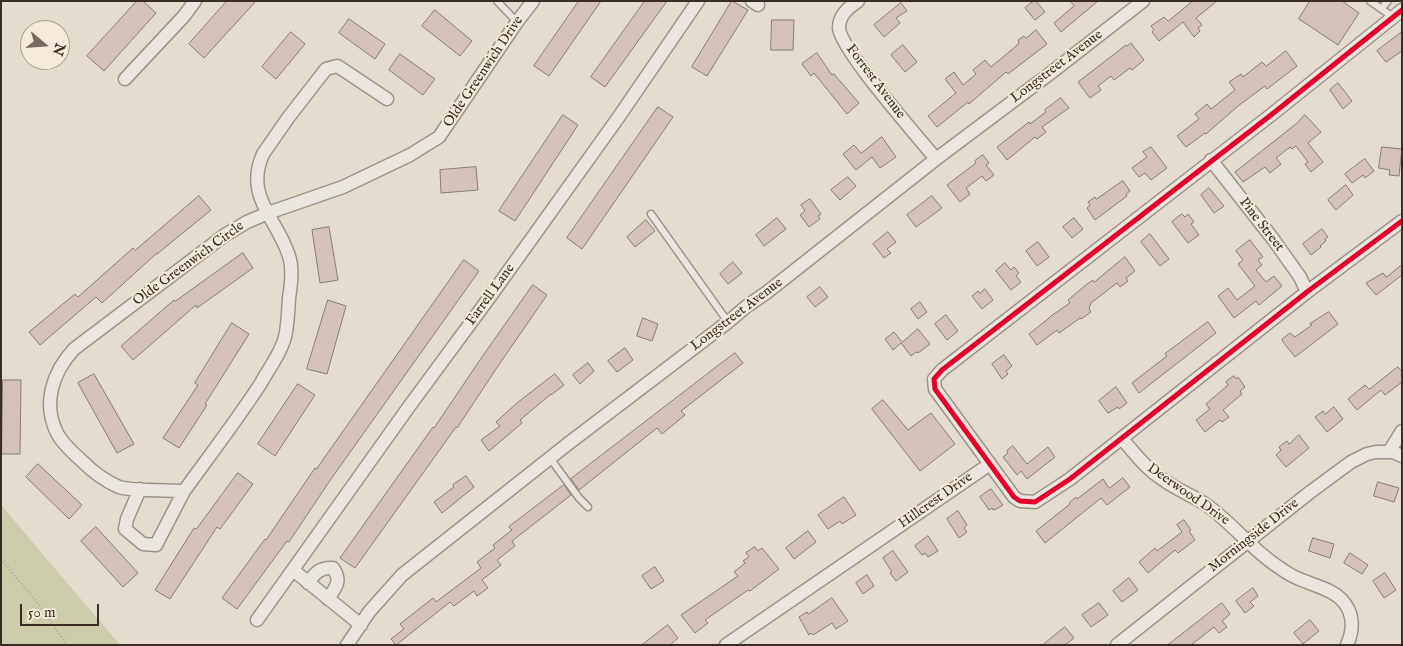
<!DOCTYPE html>
<style>
body{margin:0}
#map{position:relative;width:1403px;height:646px;overflow:hidden;background:#e4dcce;font-family:"IM FELL English",serif}
canvas{display:block}
.frame{position:absolute;inset:0;border:2px solid #3a2d25;pointer-events:none}
.north{position:absolute;left:20px;top:20px;width:50px;height:50px;box-sizing:border-box;background:#f4ead9;border:1px solid #aa9e91;border-radius:50%;rotate:108deg;font-size:14px;font-weight:700;line-height:20px;text-align:center;color:#3a2d25}
.north::after{content:'';display:block;margin:auto;width:18px;height:22px;background:#766a60;clip-path:polygon(50% 0,100% 100%,50% 72%,0 100%)}
.scale{position:absolute;left:20px;top:604px;width:79px;height:22px;box-sizing:border-box;border:2px solid #3a2d25;border-top:0;padding-left:6px;font-size:15px;line-height:18px;white-space:nowrap;color:#3a2d25;-webkit-text-stroke:4px #f4ead9;paint-order:stroke}
</style>
<div id="map">
<canvas width="1403" height="646"></canvas>
<div class="frame"></div>
<div class="north">N</div>
<div class="scale">50 m</div>
</div>
<script>
const ctx = document.querySelector('canvas').getContext('2d');
ctx.lineJoin = 'round';
function fillPath(path, color) { ctx.fillStyle = color; ctx.fill(path, 'evenodd'); }
function strokePath(path, color, width, dash) { ctx.strokeStyle = color; ctx.lineWidth = width; ctx.lineCap = dash ? 'butt' : 'round'; ctx.setLineDash(dash || []); ctx.stroke(path); }
function write(font, color, halo, rows, align = 'center') {
  ctx.font = font + ' "IM FELL English",serif'; ctx.lineWidth = 4; ctx.setLineDash([]); ctx.textBaseline = 'middle'; ctx.strokeStyle = halo; ctx.fillStyle = color; for (const [text, x, y, turn = 0] of rows) {
    ctx.save(); ctx.translate(x, y); ctx.rotate((+turn || 0) * Math.PI / 180); ctx.textAlign = isNaN(turn) ? turn : align; if (halo) ctx.strokeText(text, 0, 0); ctx.fillText(text, 0, 0); ctx.restore();
  }
}
const green = new Path2D(`
 M1,505l119,140h-119z`);
const building = new Path2D(`
 M137,1h6l13,12 -52,58 -17,-15z
 M227,1h29l-52,57 -15,-14z
 M579,1h22l-52,75 -15,-10z
 M645,1h22l-62,86 -14,-10z
 M732,1l16,9 -41,66 -15,-9z
 M1034,1h2l9,11 -10,8 -10,-12z
 M1070,1h28l-37,31 -7,-9 20,-17z
 M1193,1h24l-21,17 6,7 -4,3 2,3 -6,6 -11,-15 -24,19 -7,-9 2,-2 -3,-4 13,-9 4,4z
 M1310,1h32l17,12 -21,32 -39,-26z
 M901,3l6,8 -11,7 4,5 -16,14 -10,-12z
 M435,10l37,31 -12,15 -38,-30z
 M349,19l36,25 -10,15 -36,-26z
 M772,20h22l-1,30h-22z
 M1036,30l11,14 -39,30 -2,-2 -37,32 -1,-2 -31,25 -9,-11 28,-23 -11,-14 9,-7 9,13 13,-11 -3,-4 12,-10 6,7 24,-20 4,-4 -1,-3 6,-4 2,2z
 M291,32l14,12 -29,35 -14,-12z
 M1402,32v19l-16,11 -9,-11z
 M1131,43l13,17 -12,10 -2,-2 -16,12 -3,-4 -13,10 3,4 -11,8 -12,-16 48,-37 1,1z
 M903,45l14,17 -12,10 -14,-17z
 M1286,51l11,15 -30,23 -2,-3 -27,20 -32,28 -1,-1 -19,14 -9,-11 22,-17 -4,-5 12,-10 4,5 24,-19 -6,-8 12,-8 2,3 19,-15 4,4z
 M817,53l15,22 2,-1 25,29 -12,11 -33,-41 -3,3 -9,-12z
 M400,54l35,25 -12,16 -34,-25z
 M1338,83l14,18 -9,8 -13,-19z
 M1061,98l8,10 -27,19 4,5 -9,7 -2,-2 -28,23 -10,-13 32,-25 1,2 16,-12 -1,-2z
 M658,107l15,10 -91,132 -15,-11z
 M563,115l15,10 -63,96 -16,-10z
 M1305,115l16,17 -13,11 15,19 -12,10 -6,-8 3,-2 -12,-16 -4,3 -2,-2 -14,11 5,6 -11,9 -5,-6 -22,15 -8,-10 61,-48z
 M882,137l14,20 -16,11 -8,-11 -16,13 -13,-16 11,-9 7,8z
 M1151,147l16,21 -16,12 -6,-7 -6,4 -7,-9 15,-11 -4,-5z
 M1382,147l20,2 -3,27 -10,-1 1,-5 -11,-2z
 M983,155l6,8 -3,2 8,10 -8,6 -4,-5 -16,12 4,6 -10,8 -13,-17 29,-22 -1,-2z
 M1365,159l9,12 -9,7 -2,-3 -11,8 -7,-9z
 M476,167l2,23 -37,3 -1,-23z
 M848,177l8,9 -16,14 -9,-10z
 M1123,181l7,10 -4,3 1,2 -32,24 -8,-12 3,-3 -2,-3 7,-5 1,2z
 M1346,185l7,10 -17,15 -8,-10z
 M1209,188l15,18 -10,7 -13,-18z
 M199,196l12,14 -54,44v-1l-55,50 -6,-6 -56,48 -11,-13 46,-38 3,3 55,-49 2,2z
 M932,196l10,12 -26,19 -9,-12z
 M810,199l11,15 -3,2 2,3 -11,8 -9,-12 5,-4 -4,-6z
 M1182,214l3,3 3,-3 6,8 -3,2 8,11 -11,8 -16,-21z
 M777,218l9,11 -22,17 -8,-11z
 M1074,218l9,11 -11,9 -9,-11z
 M646,220l9,11 -20,16 -8,-10z
 M329,227l9,53 -18,3 -8,-53z
 M1322,229l6,8 -3,2 1,2 -6,5 1,1 -10,8 -8,-11z
 M888,232l8,10 -9,7 4,4 -7,5 -11,-14z
 M1150,234l19,25 -9,7 -19,-24z
 M1250,240l13,17 -5,3 4,5 -6,5 10,12 8,-6 8,10 -23,19 -3,-4 -22,17 -16,-22 10,-8 9,12 18,-14 -17,-22 5,-4 -7,-9z
 M1038,242l11,15 -12,9 -11,-15z
 M243,253l10,15 -56,40 -1,-3 -63,55 -12,-14 53,-46 1,1z
 M1125,257l10,14 -9,7 2,3 -8,6 -3,-4 -26,20 -2,6 2,3 -10,7 -1,-1 -21,15 -2,-3 -20,15 -8,-11 19,-15 3,-3 19,-13 -2,-3 19,-16 6,-4 1,2z
 M464,260l15,11 -148,208 -42,63 -2,-1 -50,68 -15,-11 43,-59 1,1 49,-72 1,1z
 M733,262l9,11 -14,11 -8,-10z
 M1005,263l6,7 3,-3 5,6 -3,3 5,6 -10,8 -15,-19z
 M1402,265v10l-26,20 -10,-12 17,-10 3,4z
 M533,285l14,10 -49,71 -41,62 -1,-1 -101,141 -15,-10 93,-131 1,1 48,-71z
 M820,287l8,10 -13,10 -8,-10z
 M985,289l8,11 -11,9 -10,-13 6,-5 2,2z
 M328,300l18,6 -19,68 -20,-5z
 M920,302l7,10 -9,7 -7,-10z
 M1329,312l9,12 -43,33 -12,-15 -1,-3 8,-6 5,4 17,-12 -2,-1z
 M946,315l12,16 -11,9 -12,-16z
 M643,318l15,6 -6,17 -15,-5z
 M1208,322l8,11 -77,60 -7,-10 35,-27 -2,-2z
 M232,323l17,11 -44,70 2,1 -28,43 -16,-10 35,-53 -3,-2z
 M918,329l12,15 -12,9 -2,-1 -5,4 -10,-13 -8,7 -8,-11 9,-7 8,10z
 M625,348l8,12 -16,12 -9,-11z
 M735,353l8,10 -62,48 4,4 -23,19 -5,-6 -78,62 -8,-11z
 M1004,355l8,11 -6,5 2,3 -6,5 -10,-15z
 M588,363l6,8 -14,13 -7,-9z
 M1398,367l4,5v10l-17,13 -4,-5 -24,20 -9,-11 17,-14 4,4z
 M94,374l40,70 -17,9 -39,-70z
 M555,374l9,11 -13,10v-1l-31,26 2,3 -33,28 -8,-11 19,-14 -4,-4 21,-19z
 M1234,376l2,3 2,-2 7,10 -5,4 2,3 -19,16 6,7 -7,5 -2,-2 -15,12 -9,-12 14,-11 -4,-5 22,-19 -2,-3z
 M3,380h18l-1,74h-18z
 M298,384l17,11 -40,61 -17,-12z
 M1116,387l11,16 -8,6 -1,-2 -10,6 -9,-12z
 M883,400l25,30 23,-17 24,31 -35,27 -48,-62z
 M1334,407l9,12 -16,13 -12,-15 8,-6 2,3z
 M1299,435l10,13 -23,19 -10,-12 5,-5 -2,-3 8,-6 2,3z
 M1013,446l14,18 21,-17 7,10 -28,22 -6,-8 -4,4 -14,-18 5,-4 -1,-2z
 M38,464l44,41 -13,14 -43,-42z
 M238,473l15,11 -33,45 -3,-2 -47,72 -15,-9 39,-62 2,1z
 M466,476l8,11 -32,26 -8,-11 20,-15 -1,-2z
 M1123,478l7,9 -23,18 -6,-7 -56,45 -9,-12 34,-27 -1,-1 7,-6 1,2 26,-20 6,9z
 M1378,482l21,6 -5,14 -20,-6z
 M564,485l7,10 -59,46 3,5 -18,14 4,5 -19,15 6,8 -11,8 -3,-5 -20,15 -4,-4 -54,43 -5,-6 13,-10 -4,-5 33,-26 3,4 45,-34 -4,-6 18,-14 -2,-3 19,-15 -3,-3z
 M991,489l12,16 -7,4 -3,1 -1,-2 -3,2 -9,-13z
 M844,497l12,18 -14,9 -2,-3 -12,8 -10,-14z
 M958,511l9,14 -3,3 3,4 -8,6 -12,-19z
 M1184,520l7,10 -2,1 6,9 -17,13 -3,-3 -27,23 -9,-11 16,-14 2,3 25,-19 -5,-7z
 M96,527l42,46 -15,14 -42,-46z
 M808,531l8,11 -22,17 -8,-11z
 M928,536l10,15 -10,6 -3,-4 -3,2 -7,-9z
 M1313,538l21,6 -4,14 -21,-7z
 M755,547l3,4 4,-3 17,21 -29,22 -2,-1 -43,30 3,3 -13,10 -14,-18 57,-39 -4,-4 11,-9 -2,-2 6,-4 -3,-4z
 M893,551l15,21 -12,9 -6,-8 2,-1 -9,-14z
 M1350,553l18,12 -6,9 -18,-11z
 M655,567l9,14 -13,8 -9,-13z
 M1385,573l11,17 -12,8 -11,-17z
 M867,575l7,11 -11,8 -7,-11z
 M1129,578l9,12 -16,12 -9,-11z
 M1253,588l5,8 -8,6 4,4 -9,7 -9,-12z
 M832,598l16,23 -12,8 -4,-6 -19,12 -2,-2 -2,2 -10,-18 8,-5 1,2z
 M1099,603l9,12 -17,12 -9,-12z
 M1222,603l8,11 -8,7 5,6 -8,6 -5,-6 -23,18h-23z
 M1310,620l9,11 -16,13 -9,-11z
 M668,625l10,13 -8,7h-28z
 M1065,627l9,11 -9,7h-22z`);
const path = new Path2D(`
 M1,559l36,43 30,43`);
const lane = new Path2D(`
 M497,1l20,21
 M1370,1l23,16
 M1381,9l7,-8
 M651,214l77,108
 M550,458l29,40 9,9`);
const street = new Path2D(`
 M752,1l6,4
 M858,1c-10,7 -19,14 -19,27 1,21 80,110 97,131
 M1402,10l-131,105 -329,255 -8,9 1,10 79,108 6,4 15,1 35,-23 237,-187 95,-71
 M125,79l59,-63 11,-15
 M387,99l-45,-30 -5,-3 -11,3 -38,49 -25,36c-19,43 14,64 26,102 4,12 2,30 0,42 -1,13 -1,34 -6,45 -5,14 -15,27 -22,40 -24,37 -51,72 -77,108 -14,-1 -54,0 -65,-4 -14,-6 -26,-15 -37,-26 -9,-8 -20,-18 -25,-28 -15,-30 -4,-61 17,-84l151,-114 22,-13 21,-9 75,-26 67,-32 29,-18 78,-115 16,-21
 M1211,160l62,79 27,38 7,15
 M1122,439c13,14 24,30 40,40 15,11 32,17 46,27 26,19 45,45 72,62 8,6 18,11 27,14 12,5 25,8 34,17 13,13 13,30 6,46
 M1389,452l13,-21
 M140,489l-13,30 -2,10 18,15 13,1 28,-54
 M293,570l68,55
 M308,583c7,-10 12,-16 25,-15 9,13 3,19 -5,31
 M257,620l151,-212 84,-114 126,-176 80,-117
 M347,645l22,-33 33,-37 167,-132 159,-121 19,-16 19,-13 170,-134 116,-87 91,-71
 M726,645l264,-181
 M1117,645l192,-152 42,-31 16,-8 9,-2h17l9,4`);
const bus1 = new Path2D(`
 M1402,10l-131,105 -329,255 -8,9 1,10 79,108 6,4 15,1 35,-23 237,-187 95,-71`);
const streetNames = [
 ["Longstreet Avenue",1057,67,-37],
 ["Olde Greenwich Drive",484,72,-56],
 ["Forrest Avenue",875,82,53],
 ["Pine Street",1261,225,52],
 ["Olde Greenwich Circle",189,264,-36],
 ["Farrell Lane",491,295,-54],
 ["Longstreet Avenue",737,315,-37],
 ["Deerwood Drive",1188,495,35],
 ["Hillcrest Drive",936,501,-35],
 ["Morningside Drive",1254,536,-38]
];
fillPath(green, '#cdcdad');
fillPath(building, '#d5c2bb');
strokePath(building, '#837d75', 1);
strokePath(lane, '#9b948b', 9);
strokePath(street, '#9b948b', 15);
strokePath(path, '#aca7a1', 2, [1, 2.5]);
strokePath(lane, '#eae6df', 6);
strokePath(street, '#eae6df', 12);
strokePath(bus1, '#e4002b', 5);
write('14px', '#3a2d25', '#f4ead9', streetNames);
</script>
